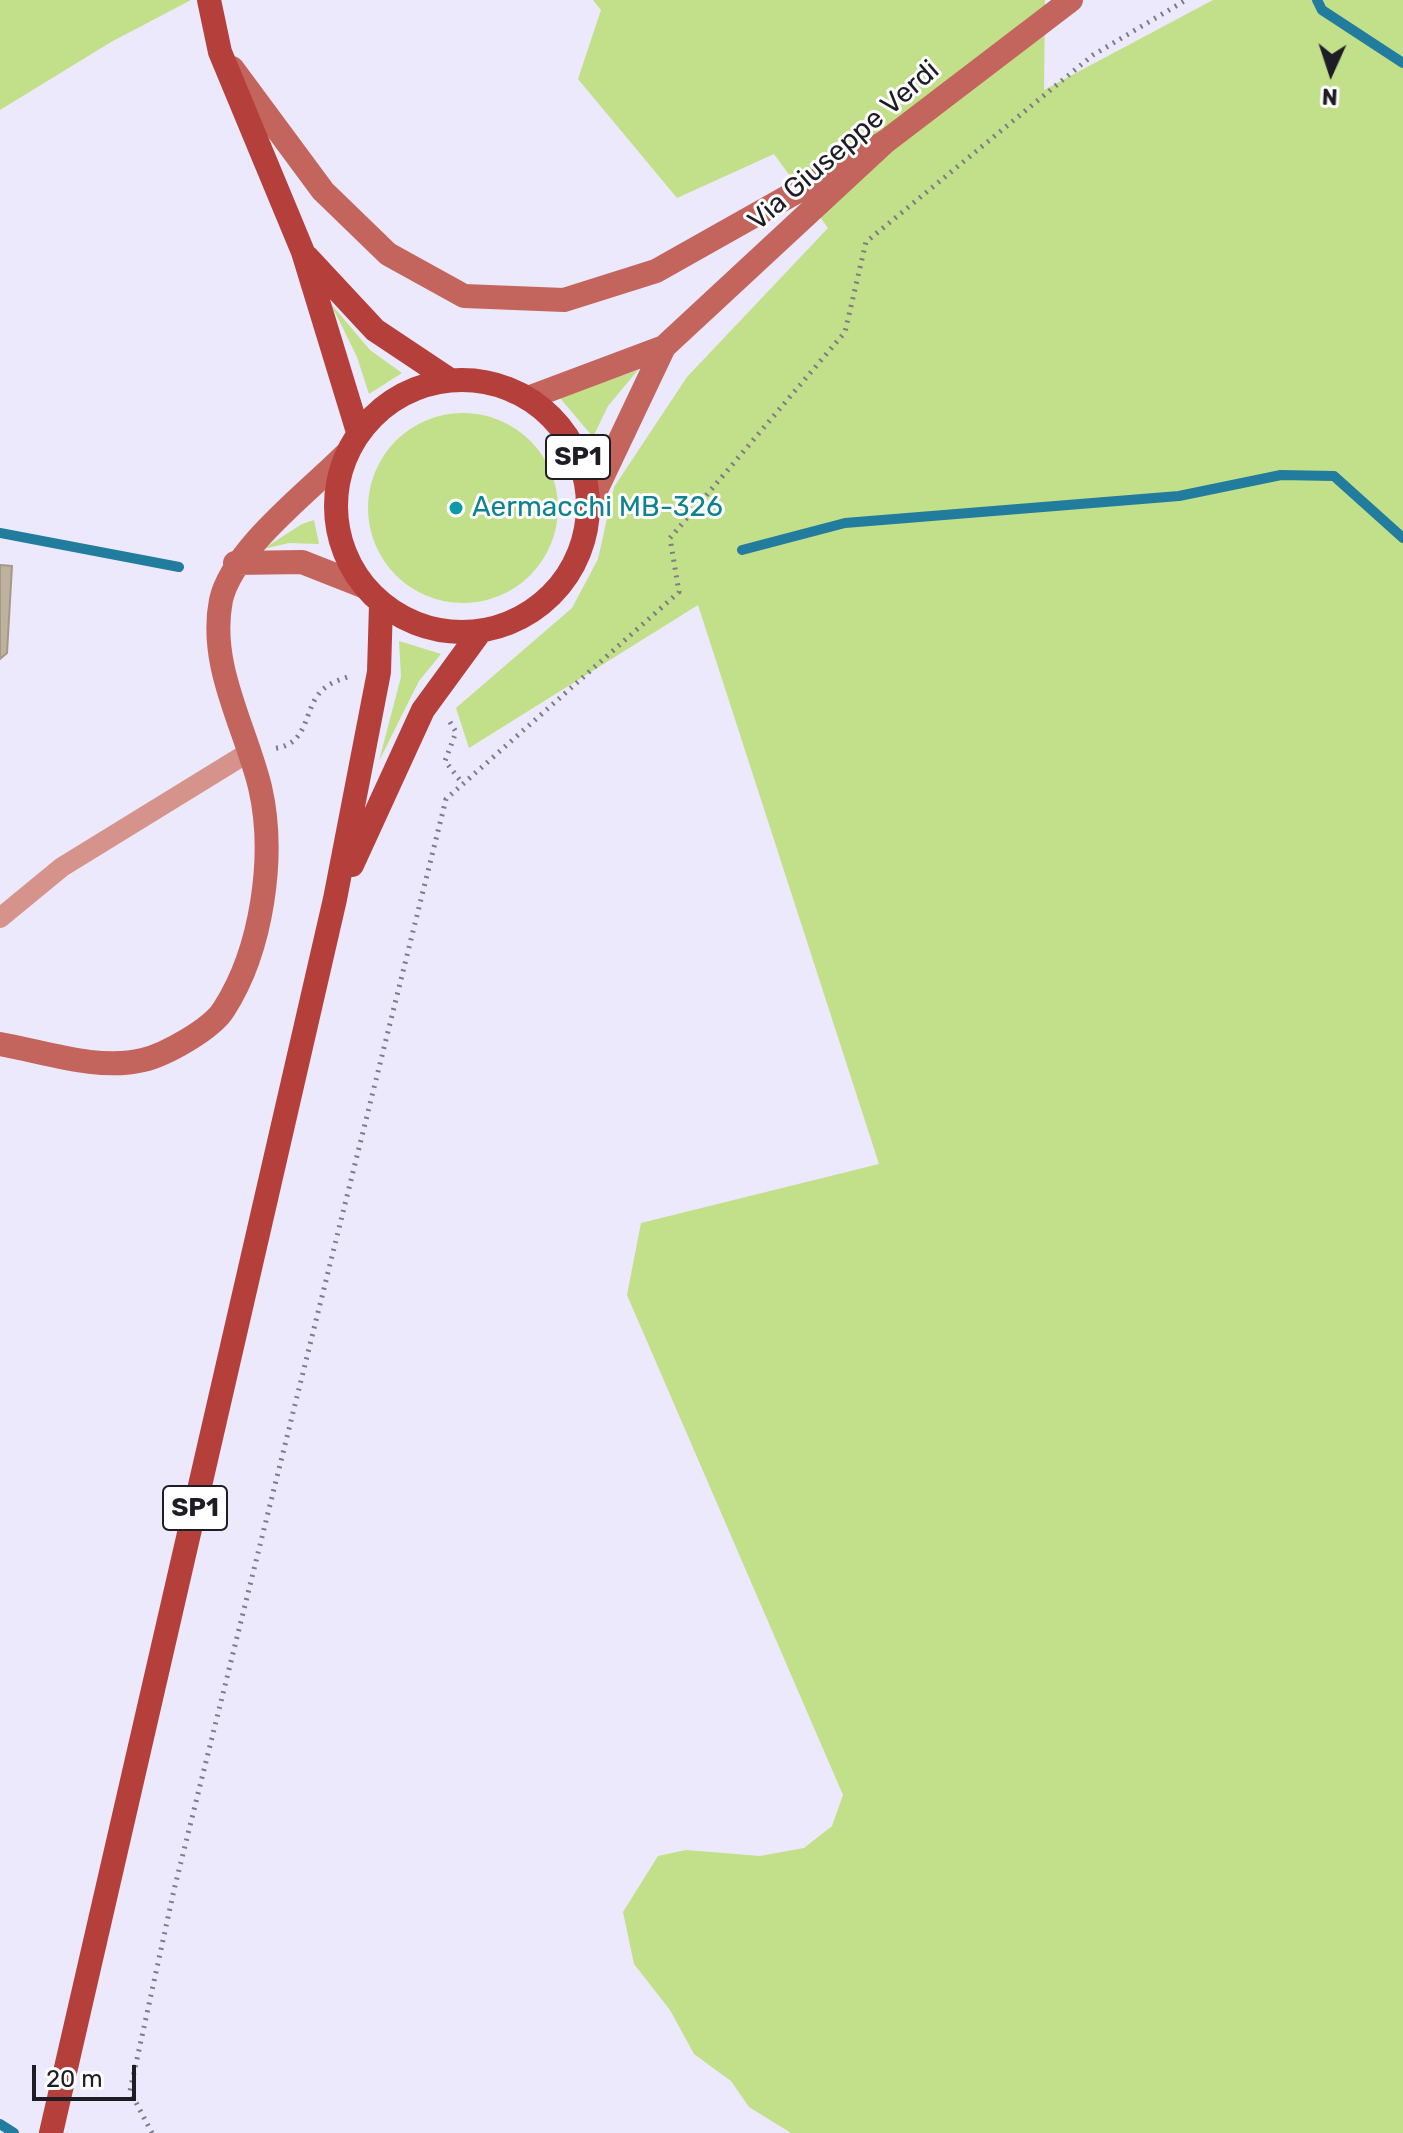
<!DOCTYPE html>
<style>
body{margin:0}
#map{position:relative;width:1403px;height:2133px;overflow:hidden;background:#ebe9fb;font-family:Rubik,sans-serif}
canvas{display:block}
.north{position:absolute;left:1291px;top:32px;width:80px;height:80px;-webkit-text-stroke:6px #fff;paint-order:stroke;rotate:183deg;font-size:22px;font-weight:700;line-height:32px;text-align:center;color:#1e1d25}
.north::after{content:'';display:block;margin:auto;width:28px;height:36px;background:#1e1d25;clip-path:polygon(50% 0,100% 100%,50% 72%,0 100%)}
.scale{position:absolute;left:32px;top:2065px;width:104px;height:36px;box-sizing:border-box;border:4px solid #1e1d25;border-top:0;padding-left:10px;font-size:24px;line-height:28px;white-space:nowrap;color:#1e1d25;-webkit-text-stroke:6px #fff;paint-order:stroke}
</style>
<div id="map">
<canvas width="1403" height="2133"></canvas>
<div class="north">N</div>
<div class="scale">20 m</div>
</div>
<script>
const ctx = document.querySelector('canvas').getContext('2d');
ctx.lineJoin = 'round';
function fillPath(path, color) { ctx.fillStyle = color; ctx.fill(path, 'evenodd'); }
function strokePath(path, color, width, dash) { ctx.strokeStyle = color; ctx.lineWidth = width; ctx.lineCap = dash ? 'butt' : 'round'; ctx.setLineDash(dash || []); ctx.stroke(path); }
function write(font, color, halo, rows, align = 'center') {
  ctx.font = font + ' Rubik,sans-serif'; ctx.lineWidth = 6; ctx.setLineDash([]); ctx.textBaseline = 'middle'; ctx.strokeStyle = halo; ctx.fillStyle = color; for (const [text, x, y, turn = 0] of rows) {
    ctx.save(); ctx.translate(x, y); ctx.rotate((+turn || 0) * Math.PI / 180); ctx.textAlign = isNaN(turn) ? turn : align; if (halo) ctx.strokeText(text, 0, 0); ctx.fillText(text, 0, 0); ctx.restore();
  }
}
const green = new Path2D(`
 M0,0h191l-80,42 -111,68z
 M593,0h452l-1,90 169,-90h190v2133h-612l-42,-26 -18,-26 -37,-27 -24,-44 -36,-46 -11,-52 35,-56 28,-6 74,6 44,-8 28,-22 11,-31 -216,-500 14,-72 238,-59 -181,-559 -229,143 -13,-40 116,-100 26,-49 16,-72 73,-110 141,-149 -54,-74 -97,44 -99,-119 23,-69z
 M331,304l39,46 32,23 -33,21 -12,-37z
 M638,370l-30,36 -15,31 -33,-39z
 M368 508a95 95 0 1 1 190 0a95 95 0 1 1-190 0Z
 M314,520l5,24 -30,-1 -26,6 39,-25z
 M399,641l42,13 -22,27 -40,80 22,-84z`);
const stream = new Path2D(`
 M1317,0l5,10 81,53
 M0,533l179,34
 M742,550l103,-27 334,-27 102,-21 53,1 69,62
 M0,2124l14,9`);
const building = new Path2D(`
 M0,565l12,1 -5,87 -7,6z`);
const path = new Path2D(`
 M450,722l6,10 -11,29 18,23
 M276,748c36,-5 26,-44 50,-61 6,-5 16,-8 24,-11
 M152,2133l-22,-42 44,-201 272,-1091 233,-207 -9,-54 175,-206 21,-90 227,-187 93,-55`);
const lane = new Path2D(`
 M0,918l62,-51 187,-115`);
const secondary = new Path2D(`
 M232,68l91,123 65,63 76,42 100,4 92,-29 229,-129
 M528,398l136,-51
 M589,505l75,-158 221,-205 186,-142
 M235,563l67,-1 61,24
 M0,1044c45,8 98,27 143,16 22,-5 69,-31 81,-51 38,-59 52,-153 36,-222 -15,-61 -52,-122 -39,-187 11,-50 87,-108 124,-145`);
const primary = new Path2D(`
 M209,0l11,52 83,200 55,180
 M307,257l68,73 75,50
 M336 506a126 126 0 1 1 252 0a126 126 0 1 1-252 0Z
 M352,865l71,-155 57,-78
 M51,2133l284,-1234 44,-227 2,-68`);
const markers = [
 [456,508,8,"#0f9aa8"]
];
const shields = [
 [578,457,64],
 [195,1508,64]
];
const shieldNames = [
 ["SP1",578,457],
 ["SP1",195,1508]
];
const streetNames = [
 ["Via Giuseppe Verdi",844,146,-41]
];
const cultureNames = [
 ["Aermacchi MB-326",472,508]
];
fillPath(green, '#c2df89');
strokePath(stream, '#227c9d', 10);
fillPath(building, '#beb19e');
strokePath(building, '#a59986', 2);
strokePath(path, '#7d7c88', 5, [2, 6]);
strokePath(lane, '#d5938b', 20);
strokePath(secondary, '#c4655d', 24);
strokePath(primary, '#b53f3a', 24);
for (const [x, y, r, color] of markers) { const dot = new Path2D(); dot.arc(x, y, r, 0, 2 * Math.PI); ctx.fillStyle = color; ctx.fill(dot); strokePath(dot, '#fff', 3); }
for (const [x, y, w] of shields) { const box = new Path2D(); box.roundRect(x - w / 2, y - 22, w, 44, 6); ctx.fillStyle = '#fff'; ctx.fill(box); strokePath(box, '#1e1d25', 2); }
write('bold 26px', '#1e1d25', null, shieldNames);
write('28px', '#1e1d25', '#fff', streetNames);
write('28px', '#0d838f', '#fff', cultureNames, 'left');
</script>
